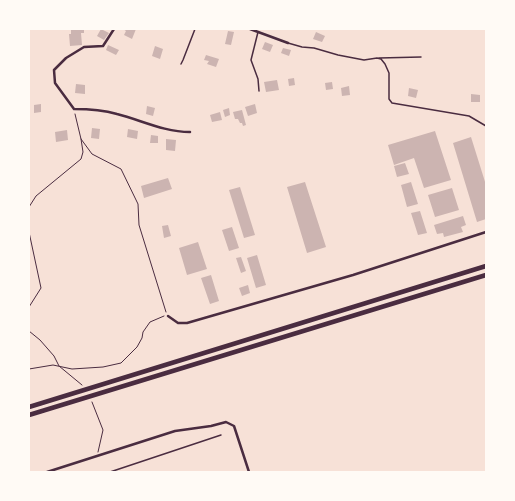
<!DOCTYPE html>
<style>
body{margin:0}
#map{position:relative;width:515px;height:501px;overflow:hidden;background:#f7e1d7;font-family:"Sofia Sans Condensed",sans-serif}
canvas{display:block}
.frame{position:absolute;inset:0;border:30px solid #fffaf5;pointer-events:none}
</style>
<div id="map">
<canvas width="515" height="501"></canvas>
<div class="frame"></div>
</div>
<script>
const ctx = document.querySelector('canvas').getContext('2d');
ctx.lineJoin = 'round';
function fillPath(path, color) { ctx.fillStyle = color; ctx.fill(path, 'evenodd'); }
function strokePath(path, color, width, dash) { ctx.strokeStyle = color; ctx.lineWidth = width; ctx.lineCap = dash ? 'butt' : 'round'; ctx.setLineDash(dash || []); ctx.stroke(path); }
const building = new Path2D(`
 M71,29h13v4h-3l1,12 -12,1 -1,-12h2z
 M101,29l8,4 -5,7 -7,-4z
 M123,29h13l-4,10 -8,-4 2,-4z
 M228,31l6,1 -3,13 -6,-1z
 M316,32l9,4 -3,6 -9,-3z
 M265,42l8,3 -3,7 -8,-3z
 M108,45l11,5 -3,5 -10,-5z
 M155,46l8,3 -3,10 -8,-3z
 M283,48l8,2 -2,6 -8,-3z
 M206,55l13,4 -3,8 -9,-3 2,-3 -5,-1z
 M294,78l1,7 -6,1 -1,-7z
 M277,80l2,10 -13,2 -2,-10z
 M332,82l1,7 -7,1 -1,-7z
 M76,84l9,1v9l-10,-1z
 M349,86l1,9 -8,1 -1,-8z
 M409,88l9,2 -2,8 -8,-2z
 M471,94l9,1v7h-9z
 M41,104v8l-7,1v-8z
 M255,104l2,9 -9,3 -3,-9z
 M147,106l8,2 -2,8 -7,-2z
 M229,108l1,7 -5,2 -2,-7z
 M242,110l4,15 -3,1 -1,-3h-2l-2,-4h-3l-2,-7z
 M220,112l2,8 -10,2 -2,-7z
 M92,128l8,1 -1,10 -8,-1z
 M128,129l10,2 -1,8 -10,-2z
 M67,130l1,10 -12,2 -1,-10z
 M435,131l16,49 -27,8 -10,-30 -20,7 -6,-20z
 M151,135l7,1v7h-8z
 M471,137l15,48v34l-9,3 -24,-79z
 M166,139l10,1 -1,11 -9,-1z
 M405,163l4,11 -12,3 -3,-11z
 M168,178l4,11 -28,9 -3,-12z
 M305,182l21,65 -19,6 -20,-66z
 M411,182l7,22 -11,3 -6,-22z
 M240,187l15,48 -11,3 -15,-48z
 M452,188l7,22 -24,7 -7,-22z
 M420,211l7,22 -9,2 -7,-22z
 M463,216l3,9 -5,2 2,5 -19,5 -1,-4 -6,1 -3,-9z
 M168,225l3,11 -7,2 -2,-12z
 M232,227l7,21 -10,3 -7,-21z
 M198,242l9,27 -20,6 -8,-27z
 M257,255l9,30 -10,3 -9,-30z
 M241,257l5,14 -5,2 -5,-15z
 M211,275l8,26 -9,3 -9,-26z
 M248,285l2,8 -8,3 -3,-8z`);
const path = new Path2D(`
 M75,114l6,25 11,15 29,15 17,35 1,21 27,87
 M29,207l7,-11 45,-37 2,-7 -2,-13
 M29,232l12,56 -12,19
 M29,331l11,9 14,16 5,10 23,19
 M29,369l24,-4 19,4 31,-2 18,-4 16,-16 5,-9 1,-6 7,-10 14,-6
 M92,402l11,28 -5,22`);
const service = new Path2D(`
 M258,32l-7,28 7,19 1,12
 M288,43l14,4 12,1 24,7 26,5 13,-2 4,1 4,5 4,9v26l3,4 77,13 17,10
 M379,58l42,-1
 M181,64l2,-4 12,-31
 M110,472l111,-37`);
const minor = new Path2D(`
 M114,29l-11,17 -19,1 -18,11 -12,12 1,13 19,26c14,0 29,1 43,5 24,6 47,18 73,18
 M250,29l38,14
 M168,316l10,7h9l166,-48 133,-43
 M47,472l128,-41 36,-5 15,-4 8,4 15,46`);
const trunk = new Path2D(`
 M29,407l457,-141
 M29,415l457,-140`);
fillPath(building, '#ccb4b1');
strokePath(path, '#4a2c40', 1);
strokePath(service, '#4a2c40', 1.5);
strokePath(minor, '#4a2c40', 2.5);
strokePath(trunk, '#4a2c40', 4.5);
</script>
